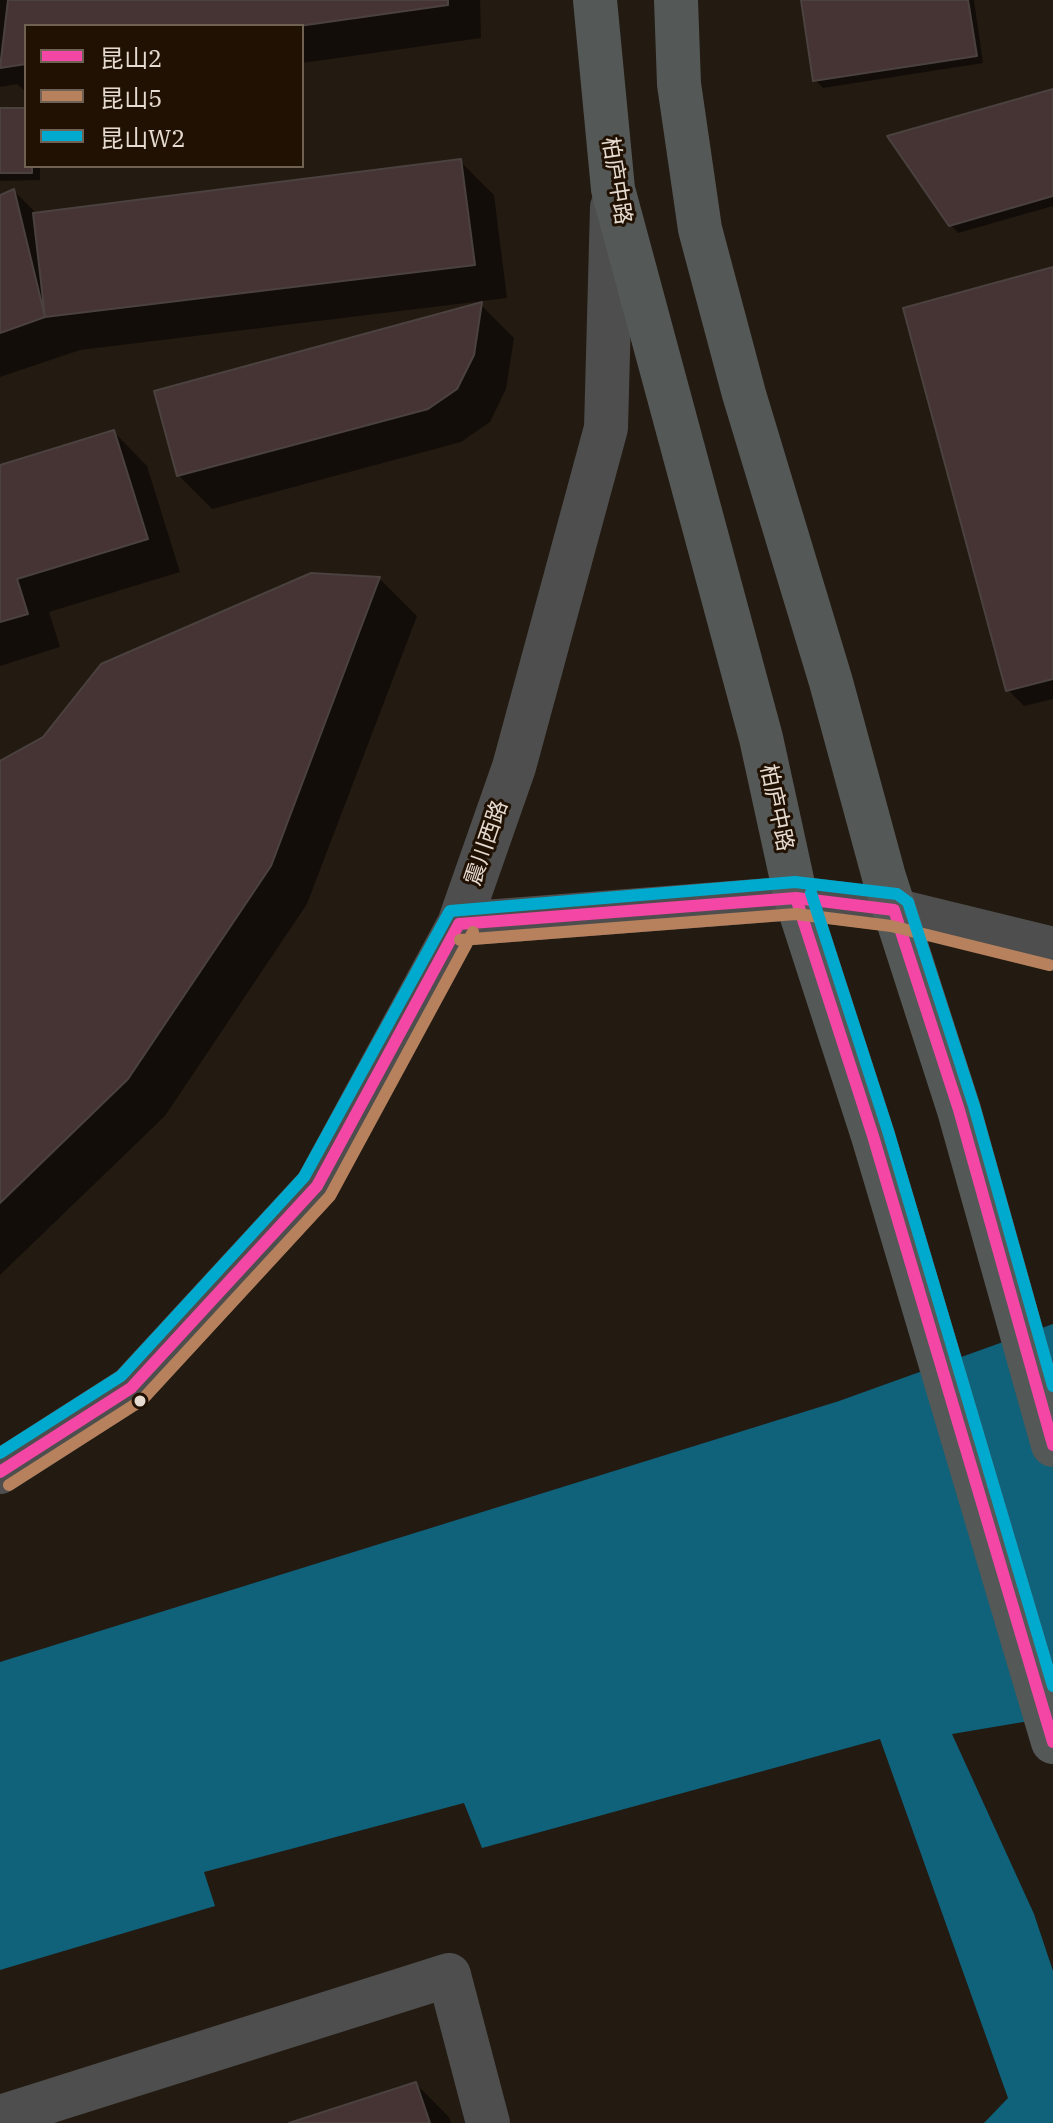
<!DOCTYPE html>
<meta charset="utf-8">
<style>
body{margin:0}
#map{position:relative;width:1053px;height:2123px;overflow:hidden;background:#231a11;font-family:"IBM Plex Serif","Noto Sans SC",serif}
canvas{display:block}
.legend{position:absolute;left:24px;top:24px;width:280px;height:144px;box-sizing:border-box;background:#201103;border:2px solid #6f6255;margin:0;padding:10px 14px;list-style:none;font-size:24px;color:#e6dbd1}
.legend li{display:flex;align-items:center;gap:16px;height:40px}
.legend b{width:40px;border:2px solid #6f6255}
</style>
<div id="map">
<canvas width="1053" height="2123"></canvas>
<ul class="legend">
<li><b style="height:10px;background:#f346a5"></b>昆山2</li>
<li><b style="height:10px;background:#b6815c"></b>昆山5</li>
<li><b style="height:10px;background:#00a9ce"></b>昆山W2</li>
</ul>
</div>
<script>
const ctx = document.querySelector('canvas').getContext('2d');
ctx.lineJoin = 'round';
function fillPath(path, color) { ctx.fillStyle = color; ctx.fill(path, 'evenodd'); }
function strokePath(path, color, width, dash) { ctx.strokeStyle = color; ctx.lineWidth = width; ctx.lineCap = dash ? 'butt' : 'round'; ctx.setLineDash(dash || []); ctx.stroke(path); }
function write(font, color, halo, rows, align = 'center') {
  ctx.font = font + ' "IBM Plex Serif","Noto Sans SC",serif'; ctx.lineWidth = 6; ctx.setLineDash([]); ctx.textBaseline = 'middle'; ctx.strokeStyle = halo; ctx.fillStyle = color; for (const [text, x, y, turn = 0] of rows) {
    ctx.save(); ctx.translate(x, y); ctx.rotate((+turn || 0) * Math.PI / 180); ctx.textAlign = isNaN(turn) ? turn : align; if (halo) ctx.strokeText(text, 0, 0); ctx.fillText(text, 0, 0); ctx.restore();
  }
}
const water = new Path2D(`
 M1053,1324v393l-101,17 82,180 19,57v152h-69l24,-25 -128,-359 -398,109 -18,-45 -260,69 11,34 -215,64v-308l839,-261z`);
const shadow = new Path2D(`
 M0,0h480l1,38 -179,25v-37h-276v66l-9,-8 -17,3z
 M803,0h171l9,63 -160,25 -8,-8z
 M1053,91v115l-95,27 -8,-9z
 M0,110h26v56h14v14l-40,1z
 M460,161l34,34 13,103 -427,52 -80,27v-180l14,-6 23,23z
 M1053,269v430l-29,7 -16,-16z
 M481,305l33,33 -8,51 -16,33 -29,20 -249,67 -34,-34z
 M114,432l33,34 33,106 -131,40 11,35 -60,19v-199z
 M312,575l68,4 37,37 -110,288 -142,212 -165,159v-511z
 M416,2084l33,33 2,6h-156z`);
const building = new Path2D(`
 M8,0h440v5l-149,21h-273v38l-26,4z
 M801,0h167l9,56 -164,25z
 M1053,89v107l-104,30 -62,-90z
 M0,108h26v58h6v7h-32z
 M461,159l14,106 -430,52 -12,-104z
 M14,189l31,128 -45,16v-138z
 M1053,267v412l-47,12 -103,-383z
 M482,302l-8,53 -17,34 -29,20 -251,67 -23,-85z
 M114,430l34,109 -131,40 11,35 -28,8v-157z
 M311,573l69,4 -109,289 -143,213 -128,124v-442l43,-24 58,-73z
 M416,2082l14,41h-141z`);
const minor = new Path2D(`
 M0,2117l449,-142 39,148`);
const tertiary = new Path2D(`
 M459,924l337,-26 98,12 159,39
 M0,1472l131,-84 186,-202 142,-262 55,-157 92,-339 6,-221`);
const primary = new Path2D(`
 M595,0l18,189 148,549 35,160 77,238 180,606
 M676,0l3,84 21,145 44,165 87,288 53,195 75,233 94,335`);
const bus1 = new Path2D(`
 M796,898l77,238 180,606
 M459,924l337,-26 98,12 65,200 94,335
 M0,1472l131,-84 186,-202 142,-262`);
const bus2 = new Path2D(`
 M460,940l336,-26 95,12 158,39
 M9,1485l133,-85 188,-204 143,-264`);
const bus3 = new Path2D(`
 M811,893l77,238 165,555
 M0,1453l121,-77 183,-199 146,-266 345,-29 102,12 11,8 66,204 79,280`);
const markers = [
 [140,1401,7,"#e6dbd1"]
];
const streetNames = [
 ["柏庐中路",616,181,81],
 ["柏庐中路",776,808,78],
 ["震川西路",487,843,-71]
];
fillPath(water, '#10617a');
fillPath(shadow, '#0007');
fillPath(building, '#463435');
strokePath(building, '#4b423f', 2);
strokePath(minor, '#4d4e4d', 44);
strokePath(tertiary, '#4d4e4d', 44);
strokePath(primary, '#545857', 44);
strokePath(bus1, '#f346a5', 12);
strokePath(bus2, '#b6815c', 12);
strokePath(bus3, '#00a9ce', 12);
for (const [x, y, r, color] of markers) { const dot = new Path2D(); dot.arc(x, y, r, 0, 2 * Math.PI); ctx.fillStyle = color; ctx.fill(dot); strokePath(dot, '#201103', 3); }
write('22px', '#e6dbd1', '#201103', streetNames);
</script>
